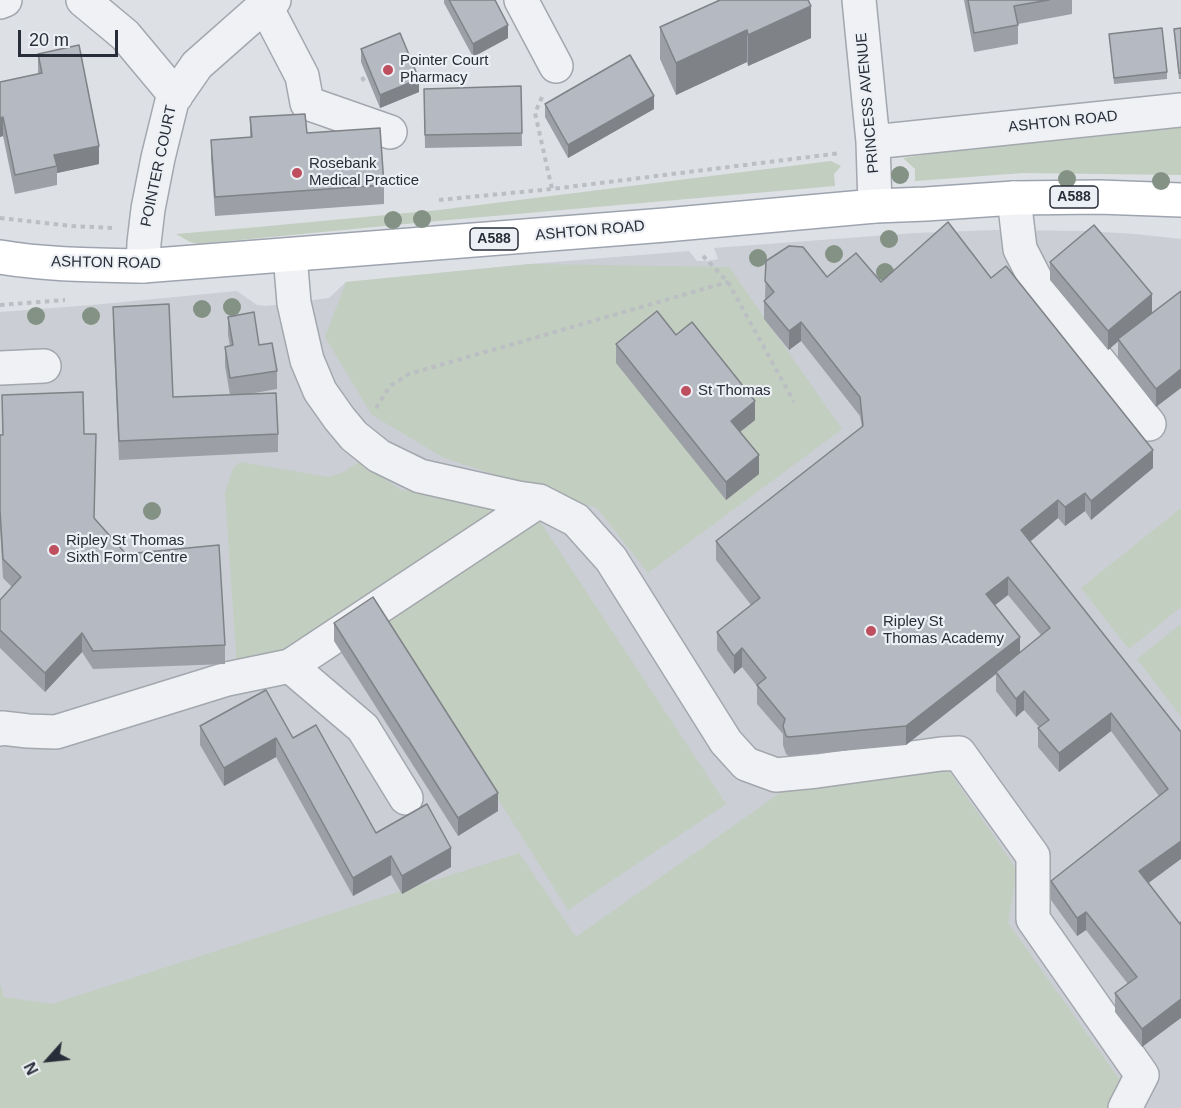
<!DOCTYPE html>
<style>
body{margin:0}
#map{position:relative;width:1181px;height:1108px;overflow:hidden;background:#dde0e5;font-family:Arial,sans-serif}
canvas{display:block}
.north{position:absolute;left:18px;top:1030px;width:60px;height:60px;-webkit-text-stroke:4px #eceff3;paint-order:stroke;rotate:243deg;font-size:16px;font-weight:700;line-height:24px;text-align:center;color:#282e39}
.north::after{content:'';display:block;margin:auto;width:21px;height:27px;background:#282e39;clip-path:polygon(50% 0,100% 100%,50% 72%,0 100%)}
.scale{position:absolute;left:18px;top:30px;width:100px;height:27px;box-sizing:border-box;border:3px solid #282e39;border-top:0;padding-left:8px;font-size:18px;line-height:21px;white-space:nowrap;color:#282e39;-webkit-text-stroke:4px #eceff3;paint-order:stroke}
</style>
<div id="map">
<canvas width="1181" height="1108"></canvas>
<div class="north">N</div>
<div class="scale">20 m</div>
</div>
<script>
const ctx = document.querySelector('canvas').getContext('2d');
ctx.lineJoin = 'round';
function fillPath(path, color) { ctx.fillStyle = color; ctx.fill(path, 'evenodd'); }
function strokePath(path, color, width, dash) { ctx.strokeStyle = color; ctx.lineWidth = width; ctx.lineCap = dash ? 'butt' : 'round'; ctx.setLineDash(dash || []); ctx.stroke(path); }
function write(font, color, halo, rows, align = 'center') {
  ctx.font = font + ' Arial,sans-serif'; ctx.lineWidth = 4.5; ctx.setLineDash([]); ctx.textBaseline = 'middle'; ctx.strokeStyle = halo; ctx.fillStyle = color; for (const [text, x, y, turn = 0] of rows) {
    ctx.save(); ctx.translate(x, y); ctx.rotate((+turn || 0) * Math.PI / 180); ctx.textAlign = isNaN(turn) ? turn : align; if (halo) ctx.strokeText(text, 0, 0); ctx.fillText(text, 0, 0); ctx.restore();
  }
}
const built = new Path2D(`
 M995,230l90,1 50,3 46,5v869h-1181v-796l92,-7 145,-14 20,14 9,1 63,-8 17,-16 184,-18 159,-13 8,10h10l11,-2 -4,-11 200,-15z`);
const green = new Path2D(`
 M1181,126v49l-158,-2 -108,8v-12l-12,-11 83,-12 116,-10z
 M831,161l10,5 -7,8 1,12 -398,35 -239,23 -8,-2 -14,-8 82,-7 181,-17z
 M530,264l199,3 113,162 -194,144 -51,-65 -153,-50 -72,-43 -47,-78 21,-55z
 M360,461l41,29 107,16 -207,146 -64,16 -12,-175 8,-25 7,-6 88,15 16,-5z
 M1181,508v99l-52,42 -48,-61z
 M535,514l191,290 -158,106 -185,-294z
 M1181,624v92l-44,-57z
 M946,767l71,103 -9,53 114,160 -14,25h-1108v-124l4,13 48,7 467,-151 57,84 211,-149z`);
const path = new Path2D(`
 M362,77l2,4
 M542,97l-7,16 17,76
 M439,200l113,-11 289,-36
 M0,218l72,8 41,2
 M703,256l25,26 66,120
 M0,305l65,-5
 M376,408l14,-22 19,-12 319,-92`);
const minor = new Path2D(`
 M83,0l42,35 51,61
 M521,0l35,66
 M859,0l14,142 2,64
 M0,2l5,-2
 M265,5l37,71 5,27 83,29
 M873,142l308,-32
 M1014,198l6,51 20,39 109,136
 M290,255l4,48 13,57 13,31 19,27 15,18 25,20 41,20 98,22 21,3 37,19 35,39 115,183 20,22 30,11 41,-4 124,-17 18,-1 74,103v63l109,156 -17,33
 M143,266l1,-23 4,-34 10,-51 14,-57 25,-36 68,-60 9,-5
 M0,368l44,-2
 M290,666l73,62 43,70
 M0,729l2,-1 26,3 28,1 171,-53 63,-13 249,-165`);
const major = new Path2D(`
 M0,257c47,8 96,8 143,9l522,-41 210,-19 51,-2 88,-6 85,-1 82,3`);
const trees = [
 [900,175],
 [1067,179],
 [1161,181],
 [422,219],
 [393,220],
 [889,239],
 [834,254],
 [758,258],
 [885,272],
 [232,307],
 [202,309],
 [36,316],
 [91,316],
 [152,511]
];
const wall = new Path2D(`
 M444,0h51l13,38 -35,19 -29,-54z
 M717,0h91l3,38 -63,28 -1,-4 -71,33 -16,-36v-32l57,-26z
 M964,0h108v14l-54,10v20l-44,8z
 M1181,28v51h-2l-5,-50z
 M1109,34l58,38v7l-53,5z
 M361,49l58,43 -39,16 -19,-46z
 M38,54l61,110 -42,9v12l-42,9 -12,-58 -3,1v-55l38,-8z
 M521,86l1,60 -97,2 -1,-59z
 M545,104l109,5 -86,49 -23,-41z
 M250,117l134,68v19l-169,12 -4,-58v-18l39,-3z
 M766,261l61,16 54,5 110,-4 162,190 -62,52 -6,-9 -20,15 -7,-8 -28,24 151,190 -33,151 -6,164 -27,-35v-19l13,-9 -42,-54 -9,6 -26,-36v-19l108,-85 -48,-65 -52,41 -21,-25v-19l1,-1 -15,-17 -8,7 -20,-26v-17l-90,71 -117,11 -3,-2 -3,-9v-11l-26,-30v-18l-15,-19 -8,7 -17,-24v-18l34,-27 -35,-45v-19l146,-114 -2,-11 -59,-75 -12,9 -25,-31v-18l1,-2zM1008,595l33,40 -21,18 -25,-48z
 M1050,262l102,51 29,-22 -25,116 -38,-49v-17l-10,9 -58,-70z
 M113,307l60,90 57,-2 -5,-29v-19l5,-1 -2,-11v-18l31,28 18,26v18l-28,5 29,40v18l-159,8 -6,-135z
 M676,335l79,85 -15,12 19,42 -33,26 -110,-137v-19z
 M2,395l82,39 12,18 -2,66 32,36 99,91v19l-132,5 -11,-17 -37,40 -45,-44v-48l12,-13 -9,-9 -3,-50v-93h3z
 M334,623l164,188 -40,25 -124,-195z
 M200,726l93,12 83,95 75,34 -49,27 -11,-19 -38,21 -77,-139 -52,29 -24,-41z`);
const shadedWall = new Path2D(`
 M811,6v32l-63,28v-31z
 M508,25v13l-35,19v-13z
 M747,30v32l-71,33v-32z
 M419,79v13l-39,16v-13z
 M654,96v13l-86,49v-13z
 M3,117v19l-3,1v-19z
 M99,146v18l-42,9v-7l-3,-11z
 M1152,294v19l-44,37v-19z
 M801,322v19l-12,9v-19z
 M1181,369v19l-25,19v-18z
 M755,401v19l-24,19v-18z
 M1153,450v18l-62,52v-19z
 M759,455v19l-33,26v-18z
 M1085,493v18l-20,15v-19z
 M1058,500v18l-37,31v-19z
 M1008,577v18l-22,17v-18z
 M82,633v19l-37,40v-19z
 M1020,637v18l-24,17v2l-90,71v-19z
 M742,648v19l-8,7v-18z
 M1024,691v19l-8,7v-18z
 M1111,713v18l-52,41v-19z
 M276,738v19l-52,29v-18z
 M498,793v18l-40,25v-18z
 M1181,841v18l-42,31v-19z
 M451,848v19l-49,27v-18z
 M391,856v19l-38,21v-18z
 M1086,912v18l-9,6v-18z
 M1181,999v19l-39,29v-18z`);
const building = new Path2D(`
 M449,0h46l13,25 -35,19z
 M720,0h88l3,6 -63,29 -1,-5 -71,33 -16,-36z
 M968,0h81l-35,6 4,19 -44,8z
 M1162,28l5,44 -53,6 -5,-44z
 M1181,28v45h-2l-5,-44z
 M400,33l19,46 -39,16 -19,-46z
 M79,45l20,101 -45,9 3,11 -42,9 -12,-58 -3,1v-36l42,-9 -4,-19z
 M630,55l24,41 -86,49 -23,-41z
 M521,86l1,47 -97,2 -1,-46z
 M305,114l2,19 73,-5 4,57 -169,12 -4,-57 41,-3 -2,-20z
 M948,222l43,56 15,-12 147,184 -62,51 -6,-8 -20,14 -7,-7 -37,30 160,202v109l-42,30 41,53 1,-2v77l-39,30 -27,-36 22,-16 -51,-65 -9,6 -26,-37 117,-92 -57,-76 -52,40 -21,-25 11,-8 -25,-29 -8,8 -20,-27 54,-44 -42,-51 -22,17 34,43 -114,89 -117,11 -3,-1 -3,-10 2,-7 -28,-34 9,-7 -24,-30 -8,8 -17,-24 43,-34 -44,-57 147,-115 -3,-29 -59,-75 -12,9 -25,-30 10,-9 -9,-11 1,-20 23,-15 14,1 24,30 29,-24 25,29z
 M1094,225l58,69 -44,37 -58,-69z
 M1181,291v78l-25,20 -38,-50z
 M169,304l4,93 103,-4 2,41 -159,7 -6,-134z
 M657,311l19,24 16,-13 63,79 -24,20 28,34 -33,27 -110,-138z
 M254,312l5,33 13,-2 5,28 -47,7 -5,-31 8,-2 -5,-28z
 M83,392l1,42h12l-2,84 32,36 93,-9 6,100 -132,6 -11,-18 -37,40 -45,-43v-30l21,-23 -18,-18 -3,-49v-75h3l-1,-40z
 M373,597l125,196 -40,25 -124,-195z
 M266,690l27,48 23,-13 60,108 51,-29 24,44 -49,28 -11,-20 -38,22 -77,-140 -52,30 -24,-42z`);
const markers = [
 [388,70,6,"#bd4f5e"],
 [297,173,6,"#bd4f5e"],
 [686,391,6,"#bd4f5e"],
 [54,550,6,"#bd4f5e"],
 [871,631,6,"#bd4f5e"]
];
const shields = [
 [1074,197,48],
 [494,239,48]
];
const shieldNames = [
 ["A588",1074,197],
 ["A588",494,239]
];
const poiNames = [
 ["Pointer Court",400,61],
 ["Pharmacy",400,78],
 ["Rosebank",309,164],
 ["Medical Practice",309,181],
 ["St Thomas",698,391],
 ["Ripley St Thomas",66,541],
 ["Sixth Form Centre",66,558],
 ["Ripley St",883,622],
 ["Thomas Academy",883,639]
];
const streetNames = [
 ["PRINCESS AVENUE",868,103,-95],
 ["ASHTON ROAD",1063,122,-6],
 ["POINTER COURT",159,166,-78],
 ["ASHTON ROAD",590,231,-5],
 ["ASHTON ROAD",106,263,1]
];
fillPath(built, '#cbcfd5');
fillPath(green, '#c2cebf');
strokePath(minor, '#a3a7ae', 36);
strokePath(major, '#9ea4af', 36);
strokePath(path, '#bbbec3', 4, [4.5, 4.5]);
strokePath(minor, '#eff1f4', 33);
strokePath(major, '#fff', 33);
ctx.fillStyle = '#849285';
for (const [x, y] of trees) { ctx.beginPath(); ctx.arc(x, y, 9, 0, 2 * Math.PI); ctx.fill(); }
fillPath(wall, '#9c9fa6');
fillPath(shadedWall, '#7f8287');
fillPath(building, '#b5b9c1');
strokePath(building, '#7f8287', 1.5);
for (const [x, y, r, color] of markers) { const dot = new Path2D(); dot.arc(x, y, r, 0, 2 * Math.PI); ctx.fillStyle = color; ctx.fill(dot); strokePath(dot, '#eceff3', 2); }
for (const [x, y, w] of shields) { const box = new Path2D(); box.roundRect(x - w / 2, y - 11, w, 22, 4.5); ctx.fillStyle = '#eceff3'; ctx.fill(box); strokePath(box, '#282e39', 1.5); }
write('bold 14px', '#282e39', null, shieldNames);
write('15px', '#282e39', '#eceff3', poiNames, 'left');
write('15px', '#282e39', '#eceff3', streetNames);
</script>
